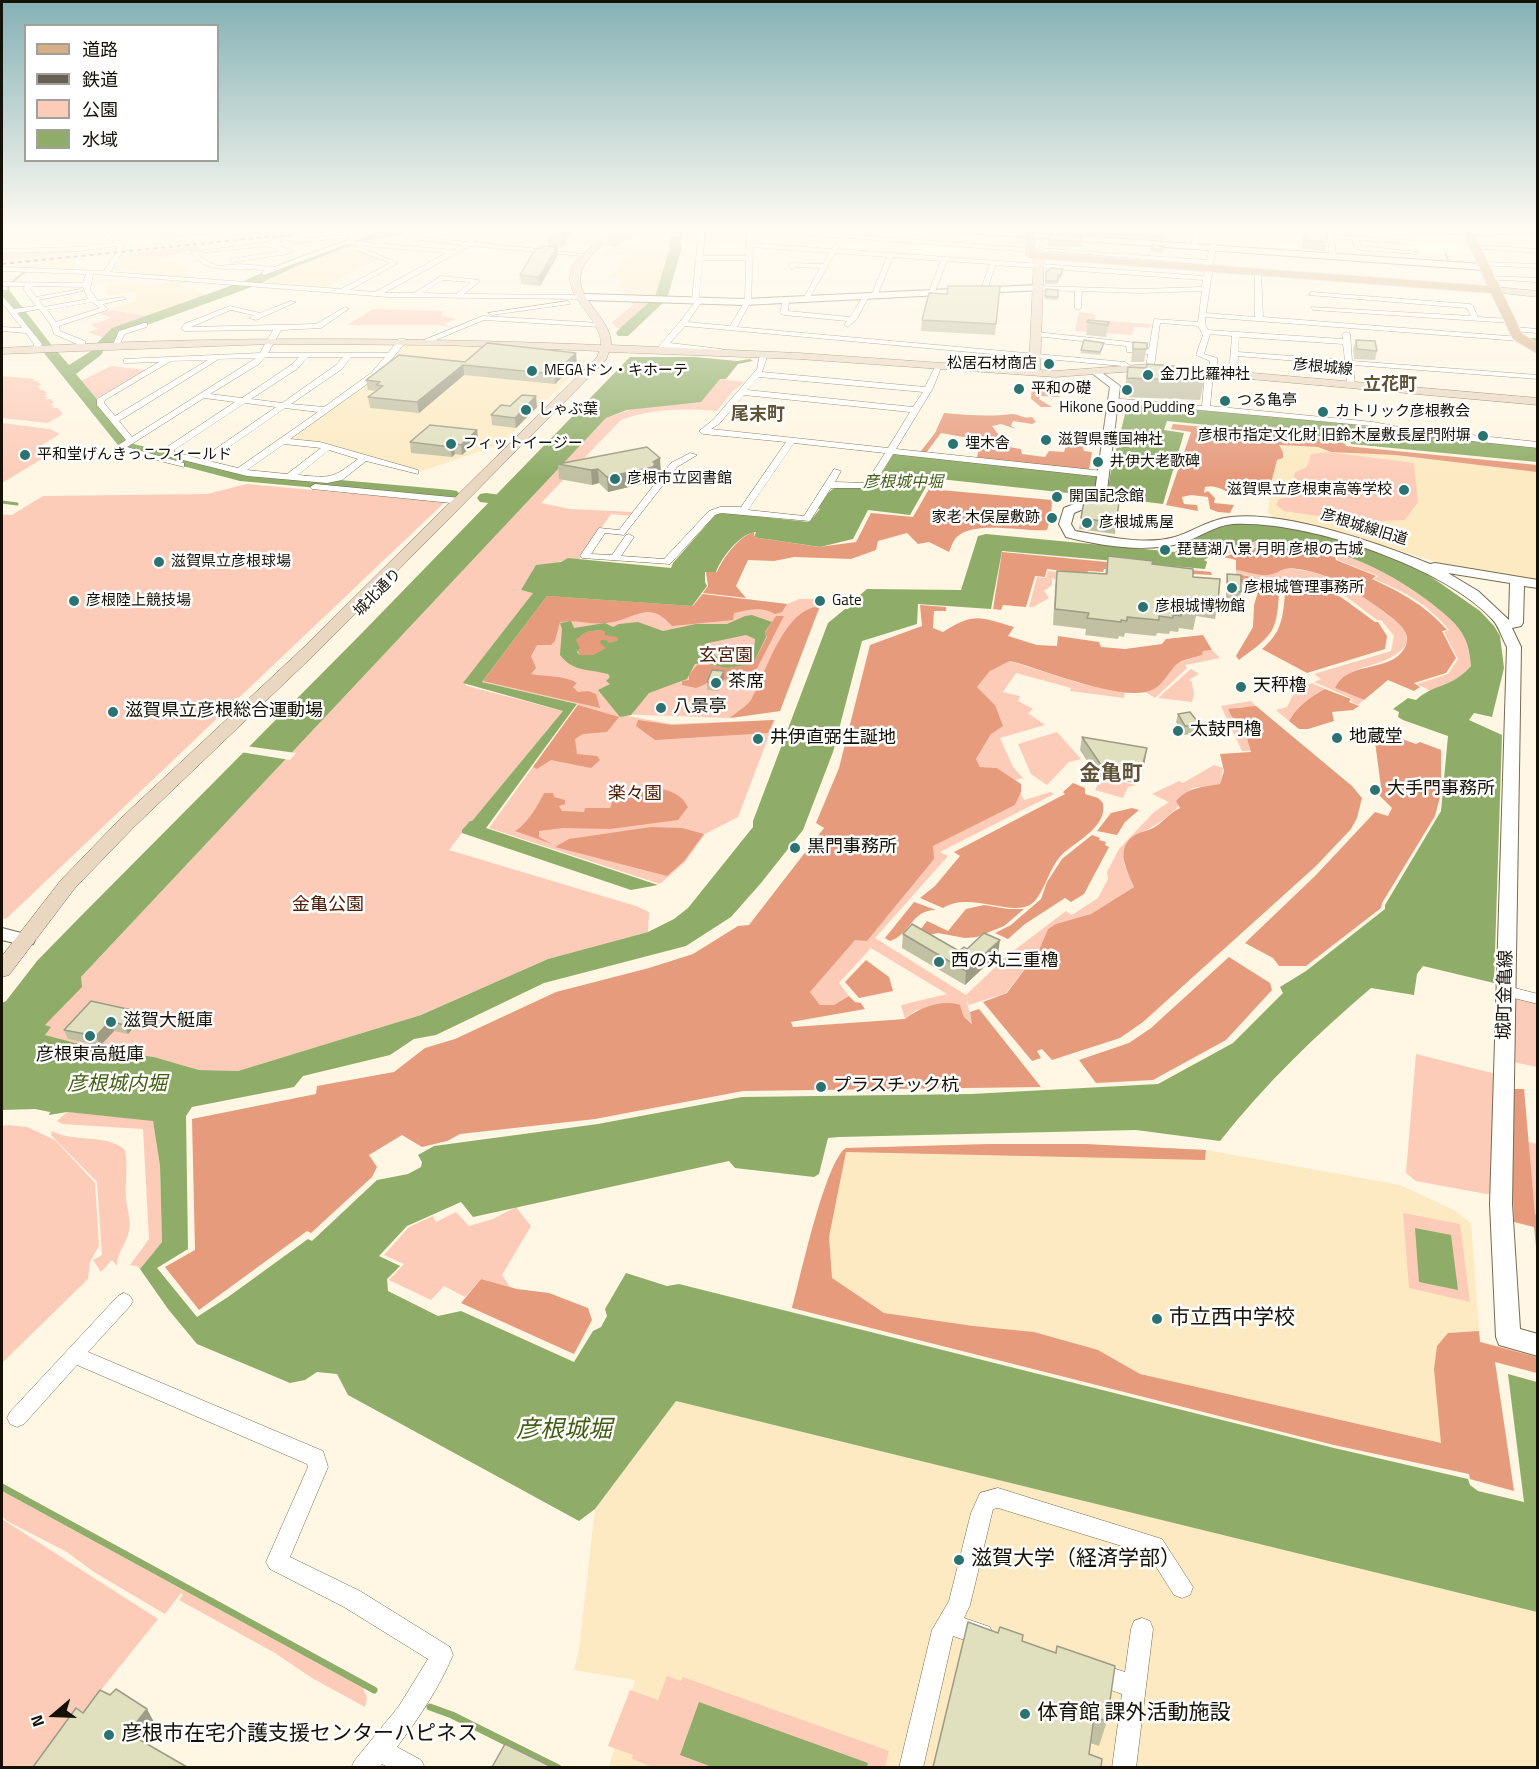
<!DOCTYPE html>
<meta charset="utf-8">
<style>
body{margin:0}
#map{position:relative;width:1539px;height:1769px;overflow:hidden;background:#fff6e3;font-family:"Titillium Web","Noto Sans JP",sans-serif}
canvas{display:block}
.frame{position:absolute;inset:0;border:3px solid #161106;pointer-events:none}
.legend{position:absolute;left:24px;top:24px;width:195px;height:138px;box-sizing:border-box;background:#fff;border:2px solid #a2a09b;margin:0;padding:8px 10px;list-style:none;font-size:18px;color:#161106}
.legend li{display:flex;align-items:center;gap:12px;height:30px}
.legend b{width:30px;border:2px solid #a2a09b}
.north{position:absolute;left:24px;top:1685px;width:60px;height:60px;-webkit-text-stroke:4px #fff;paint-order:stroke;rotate:251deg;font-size:16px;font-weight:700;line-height:24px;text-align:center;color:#161106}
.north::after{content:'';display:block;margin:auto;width:21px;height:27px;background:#161106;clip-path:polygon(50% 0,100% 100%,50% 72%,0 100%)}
</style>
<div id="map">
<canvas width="1539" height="1769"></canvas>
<div class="frame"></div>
<ul class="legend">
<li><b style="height:8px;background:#d6af84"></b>道路</li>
<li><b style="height:8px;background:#676153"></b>鉄道</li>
<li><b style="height:16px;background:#fdccb9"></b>公園</li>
<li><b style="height:16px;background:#8fad68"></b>水域</li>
</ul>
<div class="north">N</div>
</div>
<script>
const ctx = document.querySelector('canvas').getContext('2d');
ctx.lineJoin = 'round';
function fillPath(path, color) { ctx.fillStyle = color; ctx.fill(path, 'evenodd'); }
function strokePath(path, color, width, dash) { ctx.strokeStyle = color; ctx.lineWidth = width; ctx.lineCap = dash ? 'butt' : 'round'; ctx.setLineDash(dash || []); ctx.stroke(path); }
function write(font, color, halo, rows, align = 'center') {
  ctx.font = font + ' "Titillium Web","Noto Sans JP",sans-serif'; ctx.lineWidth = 5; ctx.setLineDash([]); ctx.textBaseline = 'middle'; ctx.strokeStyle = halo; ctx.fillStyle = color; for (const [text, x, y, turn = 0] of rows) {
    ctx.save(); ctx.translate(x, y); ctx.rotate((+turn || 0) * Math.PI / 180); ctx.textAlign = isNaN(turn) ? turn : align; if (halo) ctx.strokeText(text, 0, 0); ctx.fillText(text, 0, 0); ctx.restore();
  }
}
const built = new Path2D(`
 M262,230h87l-347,35v-3z
 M616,243l56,6 -8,19 -5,28h-37l3,-5 -10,-1 8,-12h-16l12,-10 -3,-1 12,-11 -25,-2z
 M344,245l38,14 -16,6 -43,24 -73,-6z
 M122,255l36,2 4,6 13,-2 17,10 -7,2 9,5 -53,-3 -11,-6 -17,2z
 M77,259l-5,11 -70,-3z
 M173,280l17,1 -13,6 20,2 -4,2 20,5 -61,20 -43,-7 26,-8 2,-9 -29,3 -2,-9 31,-3 19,3z
 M407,345l61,1 119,15 -86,83 -79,27 -97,-27 -31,-4 -2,-2 89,-65 21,-27z
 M1276,441l261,27v113l-101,-19 -89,-28 -73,-15 -6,-7z
 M989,1144h96l121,6 194,35 54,25 17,13 9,118 57,16v16l-42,-11 19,129 -44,-12 -1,-5 -135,-29 -542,-137 34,-122 14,-34 6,-4z
 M676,1401l861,211v155h-928l26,-87 -61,-10 5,-20 16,-141z`);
const green = new Path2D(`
 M154,230h100l-90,10z
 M198,246l1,5h-12l-22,6 -44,-2 66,-8 2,3 -1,-3z
 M83,249v2l-81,10v-10z
 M653,299h3l-32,29h-7l-5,-6 22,-18 -5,-2 19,1z
 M373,309l71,2 -3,4 14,4 -12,5 13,4 -18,-3h-91z
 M112,310l41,7 -36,12 -10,10 -19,-7 11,-3 -9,-4 21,-7 -12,-5z
 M1079,312l16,2v6l56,4 -1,4 -16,-1 -2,8 -57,-4z
 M111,366l35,4 -52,30 -13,-19z
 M2,376l33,3 -2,2h4l4,4 -4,2 4,1 -2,2h5l3,4 -3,2 4,1 -3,2h6l3,4 -4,2 5,1 -3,2h6l5,6 -15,9 -46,-5z
 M720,379l25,3 -12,9 -16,20c-30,-3 -67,-2 -96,9l-80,83 29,6 64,3 -2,4 -21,-2 -33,47c-23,-6 -40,15 -57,29l13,2 -70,91 3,3 96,25 -91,110h-2l-8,9v3l-13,17 187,56 13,6 -1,20 -100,27 -127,56 -183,56 -39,-1 -45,-13 -52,-7 -58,-15v-10l37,-38v-10l525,-559z
 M2,423l48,6 10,5 -21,13 16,4 -53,32z
 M1327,452l87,11 4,39 -13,18 -47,2 -74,-11 -8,-6 3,-6 10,-2 6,-25 12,-5 4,-13z
 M247,484l198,18 -439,417 -4,-1v-403h10l31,-19 164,-2z
 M1260,540c62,0 123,26 171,63 13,11 27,20 34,36 4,9 5,18 6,27l-15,15 -25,10 -14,-7 31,-10 10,-15 -14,-27 5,-2c-21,-26 -44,-38 -75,-51l4,-3 -40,-16 -1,-4c-22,-4 -44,-11 -66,-11 -19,-1 -40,13 -56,8z
 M1283,568c38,2 69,16 97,41 15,13 27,12 27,34 -16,27 -62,19 -72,45l29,12 -6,5 -7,-3 2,-3 -39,-17 7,-3 -7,-5 77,-23 3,-15 -13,-16h-4l-33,-25 -32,-16 -19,-1 -11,3 -46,-7v-4l32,5z
 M1048,571l38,4 -28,6 -6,-3v7l-8,6 5,7 -16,9h-4l8,-30 9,1z
 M702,594l85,10 12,-5h24l-43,112 -50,7 -113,-4 54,10 104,-4 -37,97 -33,17 -20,28 -25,22 -171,-56 89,-124 -96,-22 65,-86 145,10z
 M1212,650l8,8 -35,7 2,3 -32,30 -11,-7 10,-2 24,-26 24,-8 1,-4z
 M1010,661l72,23 43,8 -1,6 -54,-7 1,-3 -55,-15 -13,19 17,4 -2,5 15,8 -5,4 17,12 -45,13 13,29 10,11 -8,2 -18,-12 -17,-1 -4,-8 15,-25 4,-29 -18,-18 13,-16z
 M1191,669l8,5 -10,6 3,2 2,12 -2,8 -34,-4z
 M1312,683l13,6c-15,8 -28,16 -36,32l-13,-11 11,-3 8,-16z
 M1251,701l5,5 -4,2 -13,-1 12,44h-9l-21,-45z
 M1057,732l24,27 -12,3 -22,23 -16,-11 -13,-30z
 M1214,765l9,3 -3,16 -28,4c-15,24 -32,37 -59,48l-9,28 10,23 -43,27 -43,15 -9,21 -33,43 -37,12 -3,-6 7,25 -9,-7 -4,-12 -44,5 -11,9 -4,-14 46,-11 -76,-46 -32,35 10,13 -15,9h-14l-10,-13 122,-146 83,-41 5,-12 4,7 27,-8 3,2 -114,58 8,4 -73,82 91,57 42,-40 58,-44 6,4 26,-17 10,-19 -1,-7 12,-23 35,-37 15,-10 -17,-8 27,-13 4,2z
 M1104,778l33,7 -9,2 -5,11 -28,-8 6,-11z
 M1514,996l23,5v66l-24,-5z
 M1416,1054l80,20 -4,119 -6,1 -70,-13 -10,-8z
 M67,1112l86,8 7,46 2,76 -22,27 -3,-3 -7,-1 19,-26 -6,-110 -81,-5 -5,-3z
 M8,1125l19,2 28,13 40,43 4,63 -9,16 -2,17 -86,84v-237z
 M52,1131c22,12 54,2 73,19 3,17 0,32 1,48 1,11 5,21 3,33 -2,12 -13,23 -12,35l-5,-6 -11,12 -8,-12 9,-5 -5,-73 -46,-47z
 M1528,1142l9,2v71l-2,-1z
 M516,1207l15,19 -29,49 8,12 -29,-8 -16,18 -21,-11 -13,14 -42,-20 15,-16 -20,-9 25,-28 24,-11 3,6 20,-10 13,14 24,-7z
 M1403,1213l57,11 10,78 -61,-14z
 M2,1491l361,197 4,10 -2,9 -53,-29 -37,-25 -96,-53 4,-5 -2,-2 -16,21 -71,-42 -27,-20 -60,-31 -5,-5z
 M2,1519l156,100 -119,148h-37z
 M667,1676l14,5 2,-4 206,74 -4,16 -230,1 -23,-9 1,-4 -25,-9 22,-56 28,10z`);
const forest = new Path2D(`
 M1032,384l21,2 -1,6 8,2 -1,3 -19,-1 -1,3 13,8h-11l-10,-8z
 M944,413c23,2 45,4 67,1 6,-1 12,5 21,3l4,5 -4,2 -19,-3 -2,5 5,3 -15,-5 -9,2 6,8 -2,11 25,4 1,5 23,3 4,-6 15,1 3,-9 16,4 1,4 8,1 -3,18 -112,-12 3,-18 -39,-7 -15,20 -30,-3 25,1 14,-18z
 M1173,424l171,17 2,5 191,19v7l-141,-17 -65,-3 -13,-5 -39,-2 4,7v6l-6,2 -9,35c-16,-7 -12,-1 -26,0 -14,1 -23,-12 -37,-8l-1,6 4,-2 7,7 -1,5 20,2 -4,8 -12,-1 -8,-3 -2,-12 -17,-2 -9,2 2,7 13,1 1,6 -32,-6 25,-73 -20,-3z
 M929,489l123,11 -1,17 -4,13c-23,2 -77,-11 -92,9 -3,4 -4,9 -6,13l-20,-10 -11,2 -11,-11 -29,8 -2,9 -25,9 -57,-2 -20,4 -26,-1 -12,26 10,12 -43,-5 5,-7 -2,-14h11c6,-14 22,-36 37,-40v5l5,1 60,9 37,-5 15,-29 42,4z
 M1271,545l64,12 1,3 40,16 -4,3c30,14 53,26 75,51l-5,1 14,27 -10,15 -32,10 6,4 -6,4 -26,-11 -24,20 -29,-12c11,-26 49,-16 66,-35 17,-19 -5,-32 -18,-42 -27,-20 -51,-37 -85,-42 -17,-3 -17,4 -30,6 -9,1 -23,-4 -32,-5v-10l-12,-3 19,-7z
 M1002,552l209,20 1,3 -108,-6 -1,3 -15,-1 -1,3 -40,-5 -2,8 -10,-1 -9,31 -23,-2 -2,5 -8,-1z
 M1236,574l44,8c-4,48 -1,49 -41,78l-3,-4 17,-29 1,-22 4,-13 -13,-3 -3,-7h-5z
 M1295,580c31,2 55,24 80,42h3l9,14 -2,13 -78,24 -45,-24c23,-19 21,-38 24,-66z
 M703,594l84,10 -5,8 -7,2c-14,-8 -27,-4 -41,-1l-1,7 -61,6c-24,-28 -37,-6 -65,-3 -16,2 -31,-4 -47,-1l-5,19 -4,4h-14l-6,11 5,12 -5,6c15,3 34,1 46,9l-4,4 5,5 10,-1 8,3 4,14 -117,-27 64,-85 146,10z
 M920,605l26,2v4h-12l-1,17 10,4c31,-20 37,-15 71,-5l-6,9 29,9 20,1 1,-10 41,6 2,5 24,2 37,-5 4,-5 37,-4 9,15 -9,1 -1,4c-8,3 -20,4 -26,10 -7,7 -13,19 -22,24 -27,16 -114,-21 -144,-28l-20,10 -13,16 18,18 8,21 -12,8 -15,25 4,8 17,1 24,16v8l-6,13 -82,41 1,13 -67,82 -12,-1 -45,52 10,13h14l15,-9 6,6 6,1 4,6 -74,13 2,5 112,-8c14,-11 37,-20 55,-14l4,12 8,7 -2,-12 9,-3 62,78 -298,4 -148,28 -135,15 -13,7 -25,6 -20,-12 -33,20 8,12 -5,10 -61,56 -4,-2 -108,79 -34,-43 30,-17 -3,-131 124,-25 1,-8 77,-14 31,-24 30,-9 101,-47 93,-24 44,-14 45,-28 11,-1 75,-97 -8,-5 23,-55 31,-123 52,-19z
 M815,607l4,1 -39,103 -50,7c6,-6 16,-11 21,-18 15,-27 31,-86 64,-93z
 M776,616h8l-33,64 -4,3h-20l-3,-4 -15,-2 -3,7 -10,4 -14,-3v-4l7,-1v-5l8,-10h15l15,3 26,-4 14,-27 -2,-4z
 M600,630l17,7 1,3 -14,5 3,3 -14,7h-14l-3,-15 10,-8z
 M1325,689l26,10 -2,3 10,4 -6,4 -21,2 2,9 -26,8h-9l-10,-8c8,-15 21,-24 36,-32z
 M578,705l41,12 -12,15 -24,2 -8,5 2,15 20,2 3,4 -9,8 -40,-8 -14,9 -4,-2z
 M1256,706l96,80 10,12 -5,20 -6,11 -35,37 -173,156 -23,16 -68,22 -10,-11 -5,2 4,7 -9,3 -49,-59 24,-9 32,-43 9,-21 8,-5 35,-10 43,-27c-7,-17 -20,-39 1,-52 5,-3 12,-4 18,-7 10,-5 16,-15 27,-20l-4,-7c13,-14 26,-14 44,-17l4,-13 -4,-17 31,-2 -9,-31 -10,-4 -4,-8z
 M638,720l34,5 102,-5 -6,13 -113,7 -19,-14z
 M1376,730l40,14 4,-2 21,8v43l-6,23 -53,87 -1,5 -75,58h-27l-6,-8 -28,-15 71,-68 59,-63 13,4 4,-8 -13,-13 2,-8 -7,-53z
 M1073,783l12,5v6l13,4 5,5c5,26 -31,39 -44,55 -11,13 -16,39 -29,47 -21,11 -61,-14 -87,3l-23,-10 15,-12 25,-30 -6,-4 111,-58 -2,-2z
 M646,787c16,1 34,4 42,20l-10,13 -68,9 -47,-1 -24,3v6l13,7 -37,-13c11,-6 23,-25 29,-38h9l1,4 11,3v4l-6,2 3,5 22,1 1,-4h25l5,-13z
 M1132,808l7,2 -14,12 -8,13 -20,-4 14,-18z
 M651,827l31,1 22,6 -20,27 -17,15 -112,-29 14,-8z
 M1092,835l8,3 -1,2 7,2 -1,3 4,2 -25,47 -13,8 -6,-4 -40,26 -17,15 -13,-6 16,-8 30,-26 6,-17 15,-23z
 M914,902l22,8c-25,0 -25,24 -46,31l-5,-3z
 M984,905l24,4h16l-20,17 -27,11 -12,1 -27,-5 -24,5 13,-17 21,10 18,-22z
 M1229,957l41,26 2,7 -46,50 -73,40 -57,3 -17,-23 50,-17 22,-15z
 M866,960l23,17 4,14 -34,7 -14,-16z
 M1512,1089h12l11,125 2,1v41l-3,-29 -20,-5 -3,-69z
 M989,1144h96l121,6 -1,10 -359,-8 -17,85 3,41 52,35 89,13 61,6 64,18 42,24 301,69 -7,-74 3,-23 11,-13 31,-2 1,11 57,15v16l-42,-11 19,129 -44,-12 -1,-5 -135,-29 -542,-137c8,-29 33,-147 54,-160z
 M481,1279l36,10 32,4 39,15 4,12 -18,34 -113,-51z`);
const water = new Path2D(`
 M630,357h65l42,4 13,-2 3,2 -15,3 -12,15h-6l-19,23 -74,8 -21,8 -525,559 1,10 -37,38 6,2 -6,8 57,15 52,7 45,13 39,1 183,-56 127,-56 100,-27 26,-13 14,-11 65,-81v-6l75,-198 17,-14h3l8,-7 -3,-1 14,-12 94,1 17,-54 8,-2 189,18 38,-24 18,-4h38l63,13 35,10 50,21 23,15 40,28 14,15 6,10 4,32 -12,49 -18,-4 -5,7 33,15 -8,248 -71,-17 -6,8 -3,21 -43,-7c-54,46 -107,97 -151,153l-84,-11 -297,7 -11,1 -9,36 -5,3 -79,-9 -6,-7 -256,56 -12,-15 -54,24 -28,30 21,10 -13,13 1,12 50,25 23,-5 113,51 19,-31 8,-4 6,-11 -2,-7 21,-36 41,13 12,-2 655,164 134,31 2,6 8,6 46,11 -16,-128 29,8v230l-861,-211 -81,108 -16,12 -231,-126 -11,-21 -20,-2 -12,8 -15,3 -93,-39 -29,-35 -28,-40 22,-27 -2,-76 -7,-45 -86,-9 -18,3 1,-3 -15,-3 -33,1v-107l4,-2 31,-40 40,-41 283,-285zM1260,540c62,0 123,26 171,63 13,11 27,20 34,36 4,8 5,18 6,27 -19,22 -36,17 -55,34l-8,-2 -15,11 6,3 -1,5 5,3 45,16 -7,75 -56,94v4l-79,62 -26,16 3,6 -50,50 -75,41 -187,10 -229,3 -144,27 -164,22 -16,9 4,7 -1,5 -13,7 -31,6 -65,61 -4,-2 -80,58 -31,20 -40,-49 31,-19 -2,-133 6,-9 102,-20 9,-11 87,-21 24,-16 22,-4 108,-52 142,-37 45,-29 30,-34 42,-53 30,-78 29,-111 55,-17 1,-20 73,5 11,-58 203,18 2,-7 -3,-2 11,-7z
 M1127,404l210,18 82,13 118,11v16l-186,-18 -1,-5 -183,-18 -3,9 20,3 -21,71 -56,-7c3,-31 14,-62 20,-93z
 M894,453l203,21 -2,22 -164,-18 -21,37 -42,-5 -15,29 -33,8 -61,-9 -5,-1 2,-5c-16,1 -35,26 -40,40h-11v10l2,4 -15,20 -145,-10 -65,86 95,22 -91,124 172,57 -27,5 -169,-57v-3l8,-9h2l91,-110 -100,-28 70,-90 -12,-3 15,-25 25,-3 7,-4 103,10 2,-5 43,-49 9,-1 84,9 11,-13 -3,-1c20,-30 23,-22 56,-20z
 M752,615l20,7 -7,10 1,5 -13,27 -26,4 -24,-5 -8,1 -8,15 -38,14 -18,22 -11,2 -22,-27 12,-6 -4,-3 4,-4 -2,-3c-19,-5 -35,-2 -48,-19l2,-26 -2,-6 11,-2 3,7 31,-5 8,4 6,-3 19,-2 25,9 33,-7h31l18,-8zM600,630l5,2v3l12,2 1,3 -9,3 -3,-3h-5l-1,3 6,5 -13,7h-14l-2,-3 3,-4 -4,-8 10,-8zM746,635l9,4 -1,12 -12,2 -5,5 -17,1 -11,-9 -8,-1 7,-6z
 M1415,1228l36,7 7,55 -39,-8z
 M699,1702l169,61 -1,4h-155l-32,-12z`);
const pier = new Path2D(`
 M246,746l50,7 -6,7 -50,-8z`);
const streamFar2 = new Path2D(`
 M1446,254l2,6
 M12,282l14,-11h5
 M2,293l6,-2 1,-7`);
const streamFar1 = new Path2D(`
 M2,502l15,2`);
const stream = new Path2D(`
 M2,1487l372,203
 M430,1707l22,8 106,53`);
const canal = new Path2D(`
 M1528,338h10v4h-10z`);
const river = new Path2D(`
 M391,230h29l-6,3 -51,8 -68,26 -43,20 -130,47 -13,12 -5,1 -7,-4 15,-15 132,-47 43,-20 70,-25z
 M670,230h12l-1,21 -14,48 -39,37h-10l-2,-3 2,-3 37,-33 14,-46z
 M2,290h7l41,53 2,3 -2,3h-10l-38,-51z
 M96,348l5,1 2,3 -2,3 -25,19 58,70 106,27 211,19 6,1 3,4 -3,4 -6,1 -211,-19 -118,-31 -78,-97 2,-3h10l13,15z
 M486,493l23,3 3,4 -3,4 -6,1 -23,-3 -3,-4 3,-4z`);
const minor = new Path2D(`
 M95,230h7l21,14v7l-13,21 231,17 49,-26 -33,-13 1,-4 -10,-2 -84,31 -3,-2 4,-3c-23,-2 -63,5 -74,-18l79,-10 3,-3 15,-3 9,3 48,-4 3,2 -51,6 -9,-3 -11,2 -2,2 18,7 -5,3 -56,8 -2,-3 50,-8 -12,-5 -70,7 2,4 18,9 21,-2 35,3 92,-34 2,3 -14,5 98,9 10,-5 -57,-7 3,-2 60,6 10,-12h6l-10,12 110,12 -3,2 -111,-10 -86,47h30l27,-17 38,4v2l-15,12 121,1 3,2 -3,2 -197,-2 -295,-23 -3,16 8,11 25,-4 3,2 -23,5 4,4v2l-48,16 1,5 25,10v4h-6l-25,-11 -3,-9 -12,-16 -22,4 25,31 -2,8h-6v-8l-8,-11 -24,-2v-4l20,1 -20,-25v-6l2,1 10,11 22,-3 -13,-17 2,-3h-23v-4l81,1 3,-9 -84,-3v-4l102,4 13,-20v-5l-38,5 -77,2v-4l77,-2 35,-4zM364,246l82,7 -71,39 -25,-2 48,-27 -35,-15zM442,280l29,2 -15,12 -33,-1zM33,286l50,1 5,12 -44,8 -5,-7 44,-9 -3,-2 -44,8 -6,-8zM92,302l8,6 -44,14 -9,-12z
 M117,230h7l-5,3z
 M148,230h6l1,2 -5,1z
 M595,230l104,4v-4h6l-2,26h43l1,-26h6v13l78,6 5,-5 3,2 -2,3 367,27 2,-12 -170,-14 3,-2 168,12 3,-15 3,-2 3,2 -10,68 49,4v-45l3,-2 3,2 2,45 257,20 4,2 -4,2 -315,-24v7l3,6 135,9 -1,-5 4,-2 4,2 2,27 186,14v4l-185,-14 2,20 -4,2 -4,-2 -2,-20 -107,-9 -1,18 -4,2 -4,-2 3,-38 -22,-2 -6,20 13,4 1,15 -5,2 -3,31 163,16 32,6 133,14v6l-133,-14 -32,-8 -259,-24 -4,-2 1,-2 91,8 3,-34 5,-2v-9l-14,-6 7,-20 -5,-9 -38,-3 -6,44 -4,2 -4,-2 2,-13 -21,-2 -1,-6 -90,-10 -4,-2 4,-2 94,10 4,2v4l15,1 5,-30 44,3 4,-31 -62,2 -58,-2 -1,17 -3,2 -3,-2v-17l-38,-1 -3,-2 3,-2 103,3 62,-2 1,-7 -207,-15 -7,18v8l-3,2 -3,-2v-8l7,-19 -43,-3 -13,33 -3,2 -3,-2 13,-33 -48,-4 -16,39 -3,2 -3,-2 16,-39 -52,-4 -26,46 -3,2 -3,-2 17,-31 -25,-1 -3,3 -4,-5 3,-2 32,1 6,-11 -76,-6 -2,54 -14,26 388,35 9,6 -4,2 -7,-4 -438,-40 -15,17 51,6 4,2 -4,2 -55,-5 -6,4 -4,-2c12,-15 27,-31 39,-48l-3,-2 6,-62zM702,260h44l-1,41 -15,25 -42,-4 14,-21 -3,-2zM1239,337l104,7 2,16 -107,-8z
 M1194,230h6l-3,16 -3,2 -3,-2z
 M1239,230l88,4v-4h6l1,5 82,6 -2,3 -55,-4 2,6 58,6 -3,2 -56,-4 -5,-2 -3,-8 -18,-2 2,18 -3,2 -3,-2 -2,-18z
 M798,231l232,17 3,2 -3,2 -234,-18z
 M1533,233h5v4l-7,-1z
 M1475,245l63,4v4l-65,-5z
 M1482,262l56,2v4l-58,-3z
 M1488,276l50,2v4l-52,-3z
 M1311,292l159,12 3,2 5,11 33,2 4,2 -4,2 -198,-13 -2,-3 160,9 -4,-8 -158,-13z
 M864,295l5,1 -12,23 -9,8 -4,-2 3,-4 -63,-6 -4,-2 3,-13 3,-2 3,2 -1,11 62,6z
 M291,301l5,1 -40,18 -7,-2 4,-3 -22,-5 -40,17 125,-3 29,-17 4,2 -2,1 -26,18 -40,2 -13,23h120l11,-14h6v4l-28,34 -87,62 30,3 98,28v4l-52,-13 -24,19 -15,3 -80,-7 -80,-20v-9l68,-45 -31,-4 -77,49 57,16v4l-67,-17v-4l9,-6 -29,-35v-6l62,-37 -32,1h-3v-4l136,-6 13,-23 -88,1 -4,-2 3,-5 46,-18 30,7zM265,357h34l-8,8 -49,33 -32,-4 49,-30zM308,357h35l-7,8 -54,38 -31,-4 46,-30zM351,357h34l-14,16 -47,34 -33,-3 51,-35zM256,358l-124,79 -13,-16 100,-62zM208,360l-93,56 -11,-13 1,-3 66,-39zM245,403l31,4 -75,52 -27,-7v-2zM285,408l33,4 -80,56 -29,-7zM284,444l37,4 -34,26 -40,-4zM329,450l29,9c-26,20 -27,19 -60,16z
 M568,301l2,3 -78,11 -4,-2z
 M483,316l117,7 4,2 -4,2 -116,-7 -58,24 -7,-2z
 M144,323h3v4l-22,7 -8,15h-6l8,-18z
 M1514,327l24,2v4l-27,-2 -1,-2z
 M764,352l4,2 -6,18 163,15 11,-22h6l-9,23 -37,61 207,22 4,3 -4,3 -210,-23 -21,34h-41l-21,33 -89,-8 -6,2 -45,49 -88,-6 -2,-2 19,-28 20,2 52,-67 19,-10 7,2 -20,12 -53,68 -19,-2 -14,21 21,1 14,-20 3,-1 5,3 -13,19 43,3 45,-48 11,-4h21l45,-65 -83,-8 -4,-3 14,-11 44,-51 3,-15zM759,377l164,15 -10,15 -166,-17zM744,395l166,17 -22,36 -177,-19 8,-5zM794,443l91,10 -19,30 -31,-1 6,-11 -7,-2 -30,47 -56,-6z
 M315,484l146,14 5,3 -5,3 -149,-15 -2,-2z
 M1507,986l31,8v10l-36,-9 -2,-4 2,-4z
 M124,1293l6,3 3,5 -3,5 -42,46 235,99 5,16 -38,90 70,34 90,56 3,8c-14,33 -34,63 -56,92l24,13 4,8h-36l-7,-4 -3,4h-28l4,-8 44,-54 29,-47 -84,-52 -74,-38 -4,-7 42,-95 -1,-3 -230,-99 -53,59 -7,3 -7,-3 -3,-6 3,-6 108,-116z
 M998,1488l164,51 31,48 -3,8 -8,3 -8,-3 -26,-41 -150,-46 -5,1 -23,96 -6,13 26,9 3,8 -3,8 -8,3 -29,-10 -30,132h-24l33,-138 17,-29 22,-88 9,-20z
 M1142,1618l8,3 3,8 -17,139h-24l10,-74 -33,-12 -3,-8 3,-8 8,-3 28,9 6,-43 3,-8z`);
const tertiary = new Path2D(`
 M954,230h38l491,34 4,3 -4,3 -525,-38z
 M1414,230h124v2l-60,3 -60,-3z
 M1037,285l3,1v4l-296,15 -159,-5 -5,-3 5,-3 159,5z
 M1097,369l23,17 -14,112 -4,10 -21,2 -7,3 -3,11 4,7c32,5 68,15 100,6 19,-6 35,-18 56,-20 55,-6 148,26 199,47l5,-1 103,17v8l-14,-2 -1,37 -2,3 -9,2 9,19 -9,557 8,125 18,5v22l-39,-11 -3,-8 -6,-133 17,-557c-5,-9 -8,-21 -15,-28 -49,-53 -187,-99 -259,-95 -18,1 -34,14 -51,19 -36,10 -80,3 -116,-6l-7,-13 5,-16 15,-6h14l1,-4 16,-111 -17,-13v-4zM1448,573l62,10 -1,37 -31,-29z
 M2,928l31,8 2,4 -2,4 -7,2 -24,-6z`);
const secondary = new Path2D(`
 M633,230h11l-29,15 -8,-2z
 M604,237l4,3c-6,7 -15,12 -20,20 -27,33 25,54 23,85l188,8 230,16 5,-113 5,-3 5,3 -4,114 15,1 95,-7 388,34v7l-388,-35 -95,7 -256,-18 -190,-7 -3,8 -291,294 -181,173 -59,61 -66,87 -7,2v-21l59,-76 59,-61 183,-171 294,-291 2,-6 -157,-6 -171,-1 -269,10v-6c199,-12 399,-11 599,-3 1,-32 -55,-56 -19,-90 7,-6 14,-14 22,-18z
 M1496,287l42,4v6l-45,-5 -2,-2z`);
const primary = new Path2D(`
 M1025,230h10v22l453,34 -26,-56h10l50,104 16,10v10l-25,-15 -22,-46 -461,-35 -5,-3z`);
const rail = new Path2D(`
 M2,264l333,-34`);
const secondaryBridge = new Path2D(`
 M610,241l20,-11`);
const wall = new Path2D(`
 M547,230h25l-10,18 -5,-1 1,8 -18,31 -19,-2 -1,-9 21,-27 7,-2z
 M1048,230h117l-1,10 -116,-8z
 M1302,230h23l2,12 -2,9 -23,-2v-11l1,-7z
 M1049,235l33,2 -1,10 -33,-1z
 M1152,245l11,1 -1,7 -11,-1z
 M1046,271l17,1 -2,6h-3v6h-13z
 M1000,286l-5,49 -74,-4 1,-11 25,-26z
 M1046,289l12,1v10l-13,-1z
 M1088,320l21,2 -3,15 -20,-2z
 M1356,340l21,11 -2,9 -21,-1 -1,-10z
 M1133,342l14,1 -3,19h-13z
 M1104,343l-4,12 -19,-2v-3z
 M465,362l112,1 -22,21 -91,-9 -45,38 -49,-5 -2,-11 8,-6 -8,-1 -2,-10z
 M1128,367l76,14 -4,19 -76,-3z
 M510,406l27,1 -21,21 -24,-3 -1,-10z
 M477,430l1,10 -16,15 -7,-1 -3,3 -41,-4 -1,-11z
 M558,464l103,9 -5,2v4l-2,2 -46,11 -9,-9 -7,2 -33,-6z
 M1121,489l-6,45 -36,-5 2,-11 23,-19z
 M1108,556l44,8 41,13 25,25 -3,17 -19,-3 -3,14 -14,-2 -1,4 -8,-1 -1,3 -12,-1 -1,3 -31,-3 -1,4 -5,-1 -1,3 -33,-4 1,-6 -33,-4 2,-38 2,-16 48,3z
 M1227,574l14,18 -2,8 -13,-2v-16z
 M724,671v8l-6,12 -11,-1v-8z
 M1178,714l22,11 -2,9 -14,1 -8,-13z
 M1082,737l63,24 -7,23 -27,-6h-13l-18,-28z
 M903,934l56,17 8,-2 31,5 -33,31 -63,-37z
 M136,1011l3,9 -11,14 -14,-3 -14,15 -32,-7 -4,-9z
 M1022,1641l34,12 1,-7 50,75 -8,25 -9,-3 -1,11 -156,13z`);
const shadedWall = new Path2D(`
 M562,230h10l-10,18 -1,-17z
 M557,247l1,8 -18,31 -1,-9z
 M576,353l1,10 -22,21 -1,-10z
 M463,365l1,10 -45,38 -2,-11z
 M536,396l1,11 -21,21 -1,-10z
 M477,430l1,10 -16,15 -1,-10z
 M453,444l2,10 -3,3 -2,-10z
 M660,458l1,15 -5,2v4l-2,2 -46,11 -1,-15 46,-15z
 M598,469l1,14 -7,2 -1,-15z
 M724,671v8l-6,12v-8z
 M1147,748l-2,13 -7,23 3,-13z
 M1000,940l-2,14 -33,31 1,-14z
 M136,1011l3,9 -11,14 -4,-9z
 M110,1021l4,10 -14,15 -4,-10z
 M147,1709l7,13 -18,23 -8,-12z`);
const building = new Path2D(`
 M1304,230l23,2v10l-23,-2z
 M1049,235l33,2 -1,4 -32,-1z
 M1152,245l11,1v4l-11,-1z
 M543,246l14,1 -18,30 -19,-2 16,-27h5z
 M1050,268l13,1 -2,6h-3v6h-12v-10h3z
 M948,286h52l-4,38 -74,-4 7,-27 18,1z
 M1046,289l12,1v7l-13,-1z
 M1088,320l21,2 -1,3 -21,-3z
 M1084,340l20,3 -4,9 -19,-2z
 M1356,340l19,1 2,10 -20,-2z
 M1133,342l14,1v6h-14z
 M487,343l89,10 -22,21 -91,-9 -46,37 -49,-5 15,-11 -7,-1 4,-3 -14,-2 33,-25 66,7z
 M1147,364l58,5 -1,12 -77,-3 1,-11 18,1z
 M522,395l14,1 -21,22 -24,-3 10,-10 9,1z
 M430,425l47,5 -16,15 -8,-1 -3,3 -40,-5z
 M647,447l13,11 -7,4 2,2 -2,3 -46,10 -9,-8 -7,1 -33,-6z
 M1110,487l11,2 -5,34 -35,-5 3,-17 20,-2z
 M1108,556l45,5 -1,3 41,5v8l27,2 -2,23 -20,-2 -2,13 -15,-1v4l-8,-1v3l-14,-2v4l-32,-3v4l-6,-1v2l-34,-4 2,-5 -34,-4 2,-38 50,3z
 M1227,574l14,1v17l-13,-2z
 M712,670l12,1 -6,12 -11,-1z
 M1190,712l10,13 -15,1 -7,-12z
 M1082,737l65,11 -6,23 -28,-6h-12z
 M912,924l47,27 5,-4 3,2 17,-16 16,7 -34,31 -63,-37z
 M91,1001l45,10 -12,14 -14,-4 -14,15 -32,-6z
 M968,1622l30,11 2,-6 23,8 -1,6 34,12 1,-7 58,20 -8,55 -13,-4 -5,37 13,5 -1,8h-168z
 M116,1689l31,20 -19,24 59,34h-154l43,-59 7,5 17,-23 10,5z
 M505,1744l47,23h-60z`);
const markers = [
 [1049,364,6,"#2a7371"],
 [532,371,6,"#2a7371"],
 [1148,375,6,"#2a7371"],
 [1019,389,6,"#2a7371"],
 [1127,390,6,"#2a7371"],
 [1225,401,6,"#2a7371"],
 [526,410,6,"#2a7371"],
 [1323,412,6,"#2a7371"],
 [1483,436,6,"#2a7371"],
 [1046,440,6,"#2a7371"],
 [451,444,6,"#2a7371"],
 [953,444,6,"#2a7371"],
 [25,455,6,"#2a7371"],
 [1098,462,6,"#2a7371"],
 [615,479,6,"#2a7371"],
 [1404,490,6,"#2a7371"],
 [1057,497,6,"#2a7371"],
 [1052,518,6,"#2a7371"],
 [1087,523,6,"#2a7371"],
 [1165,550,6,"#2a7371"],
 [159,562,6,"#2a7371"],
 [1232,588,6,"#2a7371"],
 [74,601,6,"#2a7371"],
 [820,601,6,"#2a7371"],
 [1143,607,6,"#2a7371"],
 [716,683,6,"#2a7371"],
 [1241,687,6,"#2a7371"],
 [661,708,6,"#2a7371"],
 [113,712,6,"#2a7371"],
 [1178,731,6,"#2a7371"],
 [1337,738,6,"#2a7371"],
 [758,739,6,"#2a7371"],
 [1375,790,6,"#2a7371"],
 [795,848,6,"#2a7371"],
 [939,962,6,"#2a7371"],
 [111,1022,6,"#2a7371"],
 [90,1036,6,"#2a7371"],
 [821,1087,6,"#2a7371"],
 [1157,1319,6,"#2a7371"],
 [959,1560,6,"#2a7371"],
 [1025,1714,6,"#2a7371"],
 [109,1735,6,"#2a7371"]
];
const farPoinames = [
 ["松居石材商店",1037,364,"right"],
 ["MEGAドン・キホーテ",544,371],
 ["金刀比羅神社",1160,375],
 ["平和の礎",1031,389],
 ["つる亀亭",1237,401],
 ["Hikone Good Pudding",1127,408,"center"],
 ["しゃぶ葉",538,410],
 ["カトリック彦根教会",1335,412],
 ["彦根市指定文化財 旧鈴木屋敷長屋門附塀",1471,436,"right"],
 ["滋賀県護国神社",1058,440],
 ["フィットイージー",463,444],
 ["埋木舎",965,444],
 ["平和堂げんきっこフィールド",37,455],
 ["井伊大老歌碑",1110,462],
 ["彦根市立図書館",627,479],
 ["滋賀県立彦根東高等学校",1392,490,"right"],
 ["開国記念館",1069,497],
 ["家老 木俣屋敷跡",1040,518,"right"],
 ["彦根城馬屋",1099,523],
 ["琵琶湖八景 月明 彦根の古城",1177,550],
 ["滋賀県立彦根球場",171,562],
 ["彦根城管理事務所",1244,588],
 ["彦根陸上競技場",86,601],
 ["Gate",832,601],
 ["彦根城博物館",1155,607]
];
const farStreetnames = [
 ["彦根城線",1323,368,5],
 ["彦根城線旧道",1364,528,17],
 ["城北通り",378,593,-45]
];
const farWaternames = [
 ["彦根城中堀",903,483]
];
const farQuarternames = [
 ["立花町",1390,386],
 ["尾末町",758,416]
];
const parkNames = [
 ["玄宮園",726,657],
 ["楽々園",635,795],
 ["金亀公園",328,906]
];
const poiNames = [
 ["茶席",728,683],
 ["天秤櫓",1253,687],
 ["八景亭",673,708],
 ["滋賀県立彦根総合運動場",125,712],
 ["太鼓門櫓",1190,731],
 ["地蔵堂",1349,738],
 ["井伊直弼生誕地",770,739],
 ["大手門事務所",1387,790],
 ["黒門事務所",807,848],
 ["西の丸三重櫓",951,962],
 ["滋賀大艇庫",123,1022],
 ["彦根東高艇庫",90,1056,"center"],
 ["プラスチック杭",833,1087]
];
const streetNames = [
 ["城町金亀線",1506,995,-89]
];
const waterNames = [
 ["彦根城内堀",117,1085]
];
const quarterNames = [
 ["金亀町",1111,775]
];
const nearPoinames = [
 ["市立西中学校",1169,1319],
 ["滋賀大学（経済学部）",971,1560],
 ["体育館 課外活動施設",1037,1714],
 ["彦根市在宅介護支援センターハピネス",121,1735]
];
const nearWaternames = [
 ["彦根城堀",564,1431]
];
fillPath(built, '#fdeac3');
fillPath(green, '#fdccb9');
fillPath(forest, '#e69b7d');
fillPath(water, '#8fad68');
fillPath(pier, '#fff6e3');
strokePath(streamFar2, '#8fad68', 2);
strokePath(streamFar1, '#8fad68', 3);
strokePath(stream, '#8fad68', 7);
fillPath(canal, '#8fad68');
fillPath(river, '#8fad68');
strokePath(minor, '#786b4e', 1);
strokePath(tertiary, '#786b4e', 2);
strokePath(secondary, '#786b4e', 1);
strokePath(primary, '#dededc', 2);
fillPath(minor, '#fff');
fillPath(tertiary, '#fff');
fillPath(secondary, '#ead7c2');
fillPath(primary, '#d6af84');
strokePath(rail, '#676153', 2, [4, 4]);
strokePath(secondaryBridge, '#786b4e', 10, []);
strokePath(secondaryBridge, '#ead7c2', 10);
fillPath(wall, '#c1c0a3');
fillPath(shadedWall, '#9d9c85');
fillPath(building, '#e0dfbe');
strokePath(building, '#9d9c85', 1.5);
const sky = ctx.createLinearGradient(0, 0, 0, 478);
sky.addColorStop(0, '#84b1b5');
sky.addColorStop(0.48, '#fffbf2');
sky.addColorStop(1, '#fffbf200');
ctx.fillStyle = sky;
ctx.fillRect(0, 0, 1539, 478);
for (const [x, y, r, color] of markers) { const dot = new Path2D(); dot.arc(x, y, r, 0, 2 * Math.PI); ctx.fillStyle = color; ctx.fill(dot); strokePath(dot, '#fff', 2); }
write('15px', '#161106', '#fff', farPoinames, 'left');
write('15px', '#161106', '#fff', farStreetnames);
write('italic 16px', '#435e14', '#fff', farWaternames);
write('bold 18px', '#605338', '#fff', farQuarternames);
write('18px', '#4a1b05', '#fff', parkNames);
write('18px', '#161106', '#fff', poiNames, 'left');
write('18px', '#161106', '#fff', streetNames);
write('italic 20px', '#435e14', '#fff', waterNames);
write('bold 21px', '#605338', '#fff', quarterNames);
write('21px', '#161106', '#fff', nearPoinames, 'left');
write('italic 24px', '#435e14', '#fff', nearWaternames);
</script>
